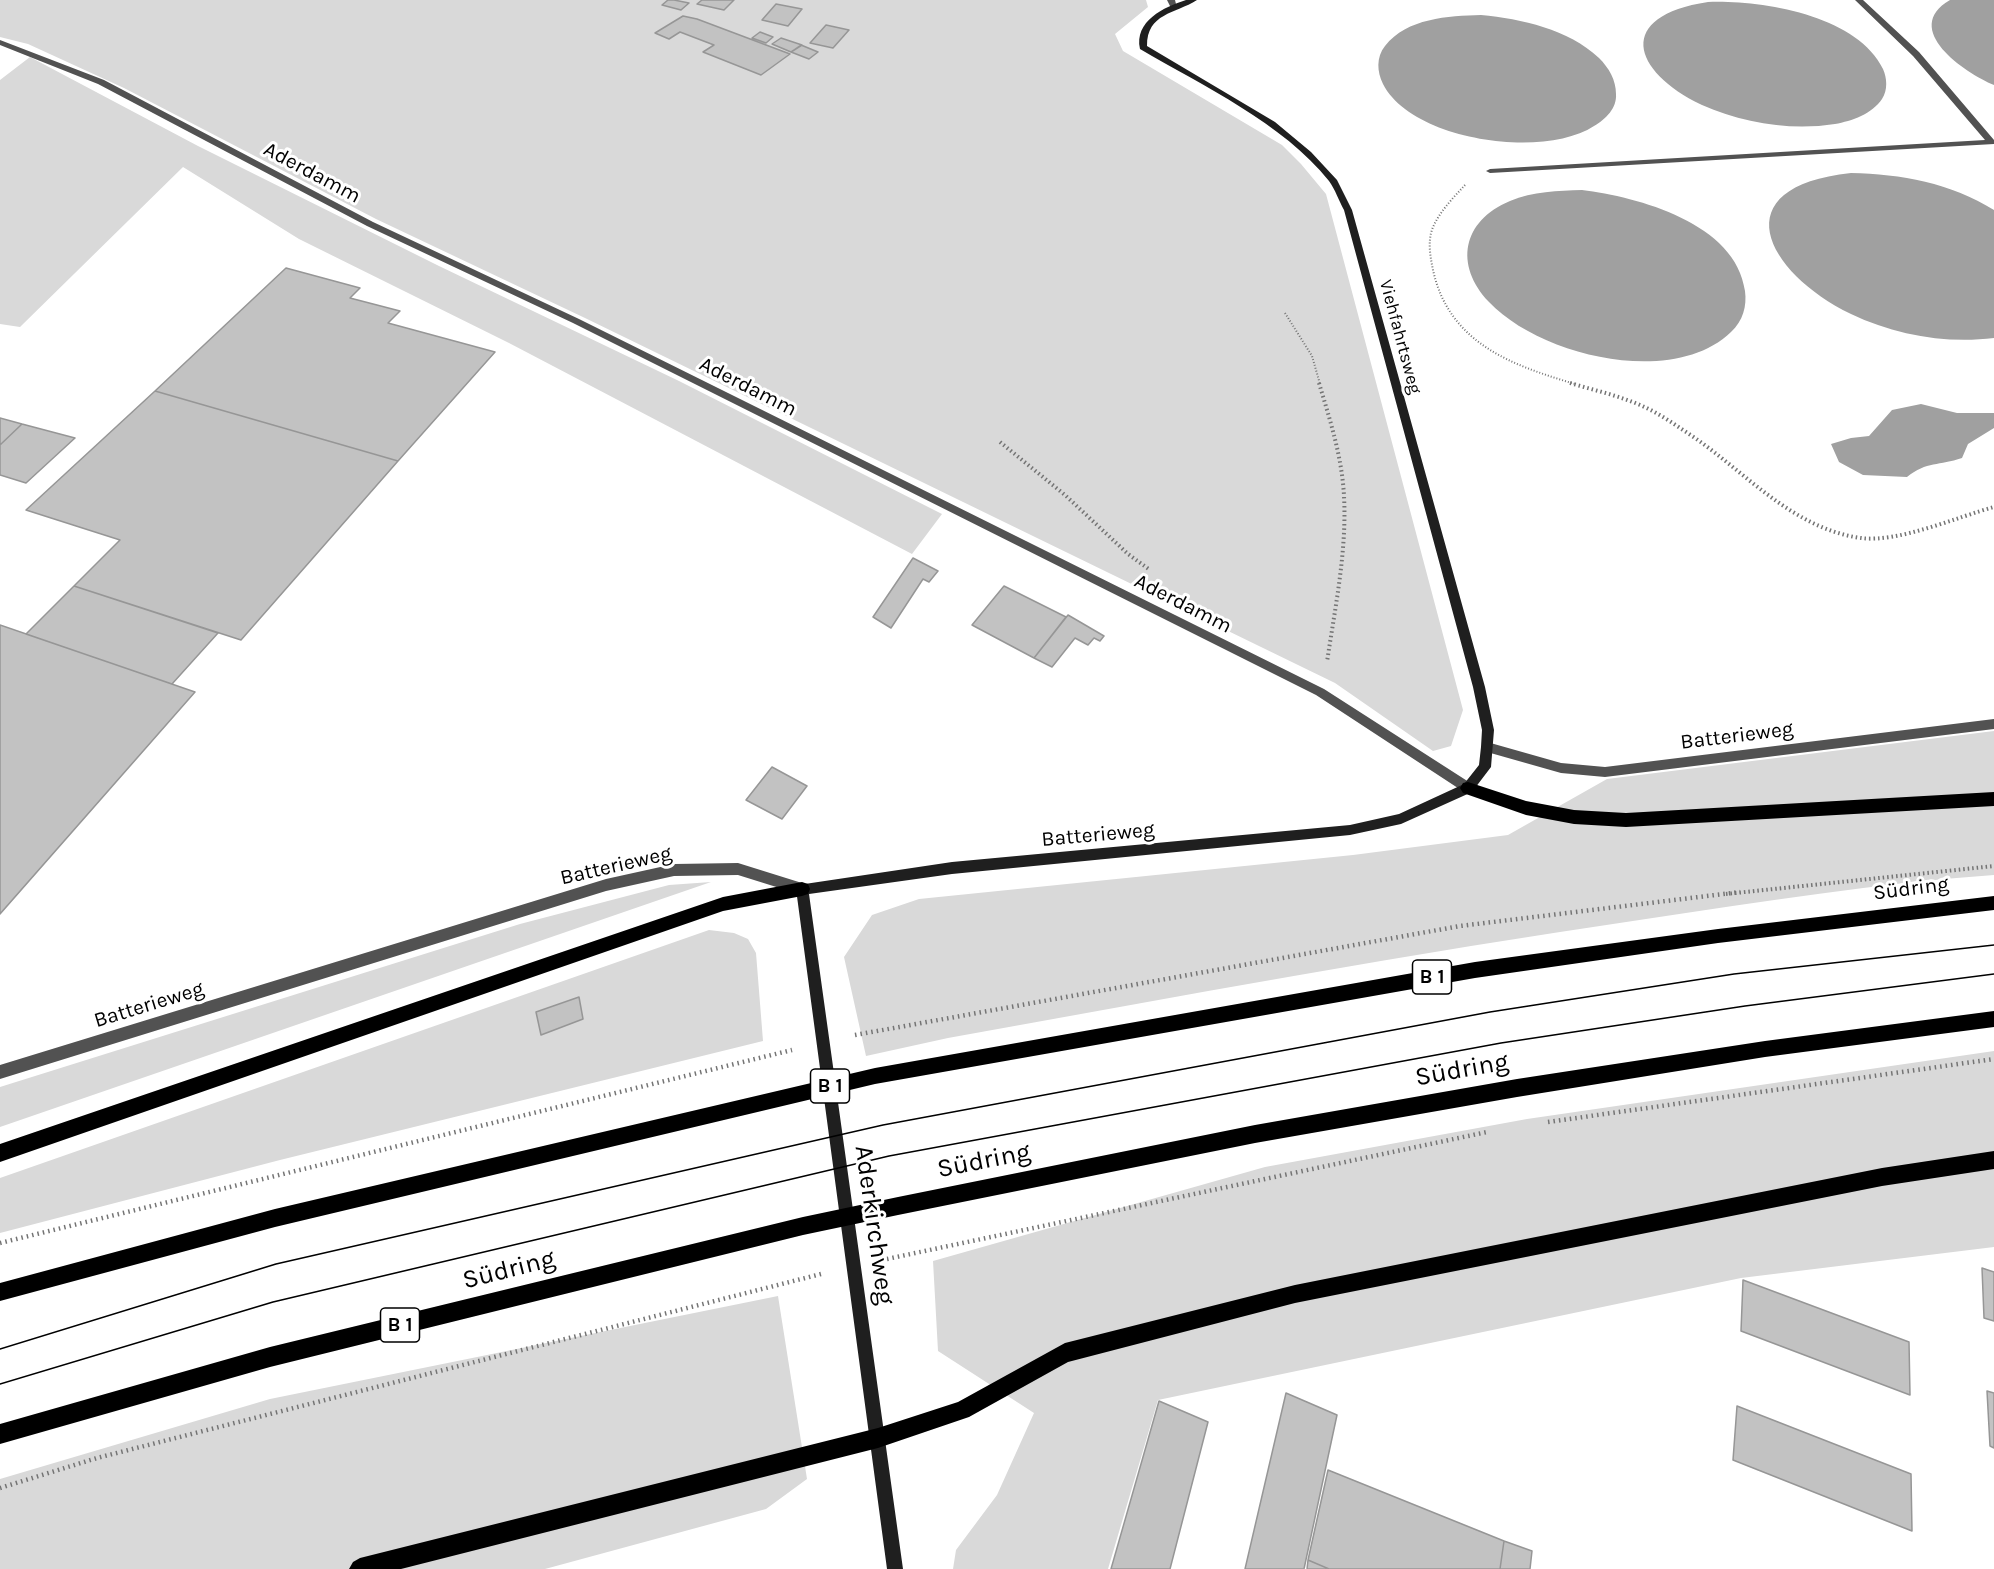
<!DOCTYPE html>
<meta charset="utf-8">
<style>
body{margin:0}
canvas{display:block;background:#fff}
</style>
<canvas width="1994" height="1569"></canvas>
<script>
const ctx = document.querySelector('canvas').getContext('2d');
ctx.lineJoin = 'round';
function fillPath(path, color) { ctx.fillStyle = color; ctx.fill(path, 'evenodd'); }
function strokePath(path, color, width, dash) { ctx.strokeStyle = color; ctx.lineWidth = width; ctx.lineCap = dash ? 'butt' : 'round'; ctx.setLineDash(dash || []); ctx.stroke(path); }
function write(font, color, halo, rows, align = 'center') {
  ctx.font = font + ' Karla,sans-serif'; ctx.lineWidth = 6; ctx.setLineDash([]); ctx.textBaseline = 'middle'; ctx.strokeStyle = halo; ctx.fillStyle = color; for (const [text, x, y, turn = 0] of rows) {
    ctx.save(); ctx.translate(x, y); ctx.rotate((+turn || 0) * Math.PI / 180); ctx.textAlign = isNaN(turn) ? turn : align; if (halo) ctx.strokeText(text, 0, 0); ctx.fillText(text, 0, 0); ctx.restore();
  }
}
const green = new Path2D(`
 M0,0h1146l2,7 -33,27 8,17 159,94 19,19 25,30 137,516 -12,36 -18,5 -98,-68 -750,-365 -209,-99 -252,-131 -96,-44 -28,-7z
 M30,57l168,89 241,120 240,115 263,133 -30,40 -403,-211 -210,-104 -116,-72 -163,160 -20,-3v-244z
 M1994,731v144c-116,8 -233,27 -348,44 -234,34 -465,77 -698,119l-82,18 -22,-99 28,-42 47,-16 434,-44 155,-20 99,-56z
 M711,882l-711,245v-40l520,-163 149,-39z
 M709,930l25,3 14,6 8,14 7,88 -483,119 -280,73v-55z
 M1994,1051v196l-253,31 -583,122 -50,169h-155l3,-19 41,-55 37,-82 -96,-62 -5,-90 332,-94 262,-48z
 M778,1296l29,183 -41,30 -221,60h-545v-90l270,-80z`);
const water = new Path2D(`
 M1950,0h44v85c-29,-12 -94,-56 -44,-85z
 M1708,2c53,-2 149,13 175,67 4,9 5,21 -1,30 -10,15 -30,22 -47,25 -44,7 -93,-1 -133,-19 -71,-34 -87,-89 6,-103z
 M1481,15c41,4 87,14 118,43 10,10 17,22 17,36 1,14 -10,25 -22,32 -50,33 -182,15 -211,-42 -6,-12 -7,-27 2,-38 22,-28 63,-30 96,-31z
 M1851,173c50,1 100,10 143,37v128c-48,6 -99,-3 -143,-24 -86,-42 -130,-127 0,-141z
 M1582,190c56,7 154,33 163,101 2,15 -2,30 -14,41 -58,56 -191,24 -242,-30 -35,-37 -27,-81 21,-101 23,-10 48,-10 72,-11z
 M1921,404l36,9h37v15l-26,16 -6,14c-23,8 -35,3 -55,19l-44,-2 -24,-13 -8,-18 20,-6 18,-2 23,-26z`);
const building = new Path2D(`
 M668,0h6l15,3 -8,7 -19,-5z
 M702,0h32l-10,10 -27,-6z
 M776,4l26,5 -14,17 -26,-6z
 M683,16l14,3 93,35 -29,21 -58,-23 11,-7 -34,-13 -11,7 -14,-6z
 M826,25l23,5 -16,18 -23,-5z
 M760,32l13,5 -7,6 -14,-5z
 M781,38l21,7 -11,7 -19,-8z
 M801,45l17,7 -9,7 -18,-7z
 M286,268l74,20 -10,10 50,13 -12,12 107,29 -97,109 -243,-70z
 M155,391l243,70 -157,179 -167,-54 46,-46 -94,-30z
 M0,418l22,6 -22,21z
 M22,424l53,14 -49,45 -26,-8v-30z
 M913,558l25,13 -9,11 -6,-3 -32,49 -18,-11z
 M74,586l144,47 -46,51 -146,-50z
 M1004,586l62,31 -32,41 -62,-33z
 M1068,615l36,21 -4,5 -6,-3 -6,7 -13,-7 -23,29 -18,-9z
 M0,625l195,67 -195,222z
 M772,767l35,19 -25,33 -36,-19z
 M579,997l4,22 -42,16 -5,-23z
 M1982,1268l12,4v49l-10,-3z
 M1743,1280l166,62 1,53 -169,-64z
 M1987,1391l7,2v55l-4,-2z
 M1286,1393l51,22 -33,154h-59z
 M1159,1401l49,21 -38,147h-59z
 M1737,1406l174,68 1,57 -179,-71z
 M1328,1470l176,71 -4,28h-171l-21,-9z
 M1504,1541l28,10 -2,18h-30z
 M1308,1560l21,9h-22z`);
const pathFar2 = new Path2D(`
 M1465,185c-11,12 -24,25 -31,40 -7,14 -4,30 -1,45 16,73 78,95 142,114
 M1285,313l27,43 8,28`);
const pathFar1 = new Path2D(`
 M1319,383c11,37 23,74 25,113 3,55 -9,112 -17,166
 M1570,383c23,7 47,12 70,22 19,8 37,21 55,33 52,36 99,91 166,100 37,5 96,-21 133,-31
 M1000,442l65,53 63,59 22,16
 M1726,894l268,-28`);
const path = new Path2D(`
 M855,1035l605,-109 280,-34
 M1548,1122l446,-63
 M0,1243l792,-193
 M887,1259l600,-127
 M0,1488l97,-30 724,-184`);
const lane = new Path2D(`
 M1167,0h8l2,8h-6z
 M1855,0h8l56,52 75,88v4l-504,29 -4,-2 4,-2 495,-29 -72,-84z
 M0,40l104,40 269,142 206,97 745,370 148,95 2,4 -2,4 -4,1 -4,-1 -148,-97 -743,-372 -206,-97 -269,-142 -98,-39z
 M1994,719v10l-389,48 -44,-4 -74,-21 -4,-2 -2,-3 2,-3 4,-2 74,21 44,4z`);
const street = new Path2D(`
 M738,863l64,20 4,2 2,4 -2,4 -4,2 -64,-20 -64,1 -68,15 -606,188v-14l606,-186 68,-15z`);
const secondary = new Path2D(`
 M1186,0h11c-22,14 -50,13 -50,46l128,76 36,30 26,28 15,30 133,477 9,43 -3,37 -19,25 -71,32 -51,11 -398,39 -143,20 94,675h-16l-91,-680 2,-4 154,-23 398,-37 49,-11 65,-30 15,-19 2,-18 1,-17 -9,-43 -129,-477c-5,-9 -9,-21 -15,-29 -46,-58 -126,-95 -189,-132 -6,-28 24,-42 46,-49z`);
const primary = new Path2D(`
 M1468,782l58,19 48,9 52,3 368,-21v14l-368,21 -52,-3 -48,-9 -63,-22 -3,-5 3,-5z
 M802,882l6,2 2,5 -2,5 -6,2 -79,15 -723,251v-18l723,-247z
 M1994,896v14l-276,33 -243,35 -600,106 -600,143 -275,74v-18l275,-74 600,-141 600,-106 243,-33z
 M1994,1011v16l-229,30 -248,40 -262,46 -357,72 -95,20 -533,132 -270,77v-20l270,-77 533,-130 95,-20 357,-72 262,-46 248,-38z
 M1994,1151v18l-112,17 -587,117 -227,59 -99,55 -91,31 -477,121h-52l4,-7 7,-4 518,-130 80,-26 107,-59 230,-58 587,-117z`);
const tram = new Path2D(`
 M0,1349l276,-85 607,-139 607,-113 244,-38 260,-29
 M0,1384l273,-82 616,-146 612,-113 244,-37 249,-32`);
const farStreetnames = [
 ["Viehfahrtsweg",1400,337,75]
];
const shields = [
 [1432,977,39],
 [830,1086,39],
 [400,1325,39]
];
const shieldNames = [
 ["B 1",1432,977],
 ["B 1",830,1086],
 ["B 1",400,1325]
];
const streetNames = [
 ["Aderdamm",312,173,28],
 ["Aderdamm",748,387,27],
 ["Aderdamm",1183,604,27],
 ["Batterieweg",1737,736,-7],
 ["Batterieweg",1098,835,-5],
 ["Batterieweg",616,866,-13],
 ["Südring",1911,889,-7],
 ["Batterieweg",149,1005,-17]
];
const nearStreetnames = [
 ["Südring",1462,1070,-10],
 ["Südring",984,1161,-11],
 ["Aderkirchweg",874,1225,82],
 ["Südring",509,1270,-14]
];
fillPath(green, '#d9d9d9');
fillPath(water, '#a0a0a0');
fillPath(building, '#c2c2c2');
strokePath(building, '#969696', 1.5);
strokePath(pathFar2, '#747474', 2, [1, 2]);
strokePath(pathFar1, '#747474', 4, [1.5, 3]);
strokePath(path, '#747474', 4.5, [1.5, 4]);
fillPath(lane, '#525252');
fillPath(street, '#525252');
fillPath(secondary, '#1f1f1f');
fillPath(primary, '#000');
strokePath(tram, '#000', 1.5);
write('18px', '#000', '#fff', farStreetnames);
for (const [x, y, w] of shields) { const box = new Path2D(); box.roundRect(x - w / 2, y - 17, w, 34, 4.5); ctx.fillStyle = '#fff'; ctx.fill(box); strokePath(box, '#000', 1.5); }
write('bold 20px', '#000', null, shieldNames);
write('21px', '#000', '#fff', streetNames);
write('26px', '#000', '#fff', nearStreetnames);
</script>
